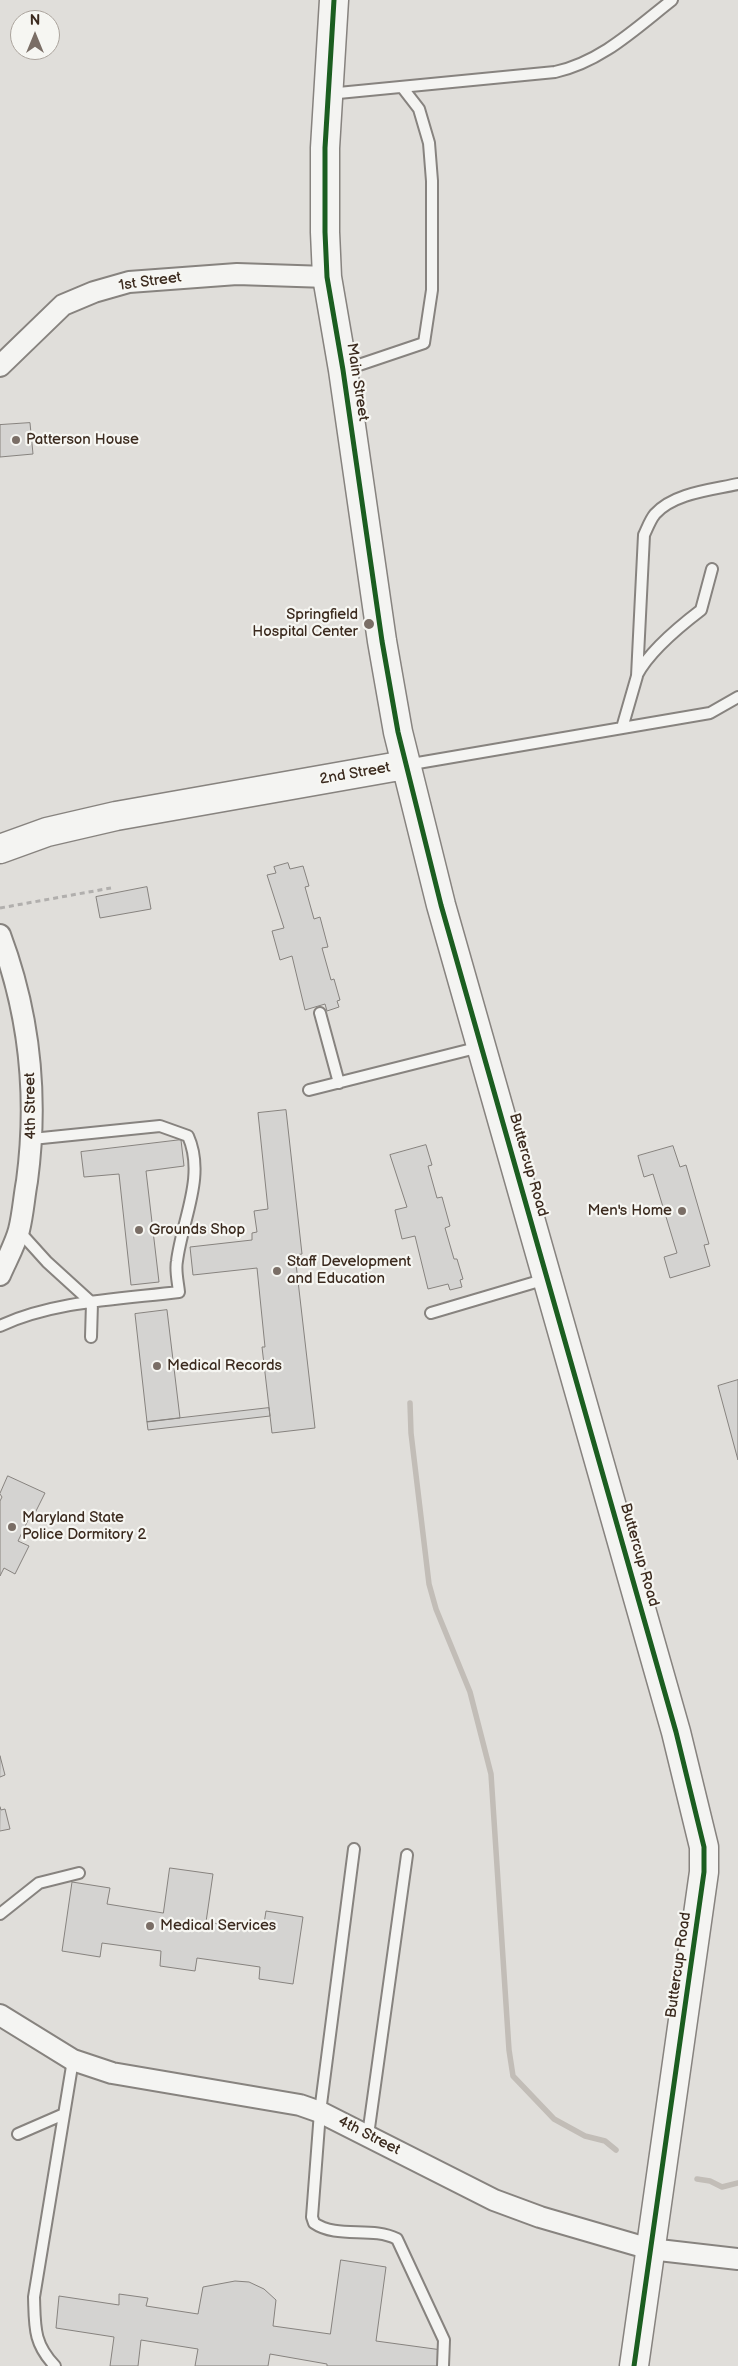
<!DOCTYPE html>
<style>
body{margin:0}
#map{position:relative;width:738px;height:2366px;overflow:hidden;background:#eeedeb;font-family:"Balsamiq Sans",sans-serif}
canvas{display:block}
.north{position:absolute;left:10px;top:10px;width:50px;height:50px;box-sizing:border-box;background:#f6f6f2;border:1px solid #aba49d;border-radius:50%;rotate:0deg;font-size:14px;font-weight:700;line-height:20px;text-align:center;color:#3b2a1e}
.north::after{content:'';display:block;margin:auto;width:18px;height:22px;background:#7a6e66;clip-path:polygon(50% 0,100% 100%,50% 72%,0 100%)}
</style>
<div id="map">
<canvas width="738" height="2366"></canvas>
<div class="north">N</div>
</div>
<script>
const ctx = document.querySelector('canvas').getContext('2d');
ctx.lineJoin = 'round';
function fillPath(path, color) { ctx.fillStyle = color; ctx.fill(path, 'evenodd'); }
function strokePath(path, color, width, dash) { ctx.strokeStyle = color; ctx.lineWidth = width; ctx.lineCap = dash ? 'butt' : 'round'; ctx.setLineDash(dash || []); ctx.stroke(path); }
function write(font, color, halo, rows, align = 'center') {
  ctx.font = font + ' "Balsamiq Sans",sans-serif'; ctx.lineWidth = 4.5; ctx.setLineDash([]); ctx.textBaseline = 'middle'; ctx.strokeStyle = halo; ctx.fillStyle = color; for (const [text, x, y, turn = 0] of rows) {
    ctx.save(); ctx.translate(x, y); ctx.rotate((+turn || 0) * Math.PI / 180); ctx.textAlign = isNaN(turn) ? turn : align; if (halo) ctx.strokeText(text, 0, 0); ctx.fillText(text, 0, 0); ctx.restore();
  }
}
const built = new Path2D(`
 M0,0h738v2366h-738zM20,20h30v30h-30z`);
const stream = new Path2D(`
 M410,1403l1,30 18,151 7,25 34,83 21,82 18,276 4,26 41,43 31,17 20,5 11,9
 M697,2179l13,2 12,6 16,-4`);
const building = new Path2D(`
 M30,423l3,31 -33,3v-32z
 M288,863l2,6 13,-3 6,20 -4,1 9,32 6,-2 8,30 -6,1 9,32 3,-1 6,21 -3,1 2,6 -12,4 -2,-7 -20,6 -13,-54 -12,4 -8,-29 12,-3 -17,-53 9,-2 -2,-6z
 M147,887l4,22 -51,9 -4,-21z
 M286,1110l16,144 -7,1 20,173 -43,5 -10,-86h3l-8,-79 -64,7 -3,-28 62,-7v-7l5,-1 -3,-21 14,-2 -10,-96z
 M181,1140l3,26 -38,5 13,111 -28,3 -12,-111 -35,3 -3,-25z
 M426,1145l6,20 -4,1 9,32 5,-1 8,29 -5,2 9,31h3l6,20 -3,1 2,7 -12,3 -2,-6 -20,5 -13,-53 -13,3 -7,-29 12,-3 -17,-52z
 M673,1146l7,21 6,-2 23,79 -5,1 6,21 -40,12 -6,-21 13,-4 -24,-79 -9,3 -6,-21z
 M167,1310l13,108 -33,4 -12,-108z
 M738,1380v80l-20,-74z
 M269,1408l1,8 -122,14 -1,-8z
 M8,1476l37,17 -10,20 -3,-1 -14,29 11,5 -14,28 -11,-6 -4,8v-75l2,-4 -2,-3z
 M0,1756l5,19 -5,2z
 M0,1807l1,3 4,-1 5,20 -10,2z
 M170,1868l43,6 -7,48 57,8 3,-19 37,6 -10,67 -34,-5 1,-12 -63,-9 -2,13 -35,-5 1,-15 -59,-8 -2,14 -38,-6 10,-69 38,6 -3,16 56,9z
 M341,2260l45,7 -10,74 66,9 -2,16h-113v-2l-57,-10 -2,12h-73l3,-17 -57,-9 -3,26h-28l4,-29 -58,-9 3,-32 60,9v-11l29,4 -2,8 52,8 5,-27 32,-6 14,1 15,7 12,11 -3,26 57,8z`);
const path = new Path2D(`
 M0,908l111,-20`);
const lane = new Path2D(`
 M328,94l227,-22c46,-10 80,-43 117,-72
 M344,370l80,-27 8,-53v-109l-3,-38 -10,-34 -17,-22
 M637,675c12,-23 43,-49 64,-65l11,-41
 M622,728l15,-52 7,-141c3,-6 6,-15 11,-21 19,-21 56,-24 83,-30
 M406,765l304,-52 28,-16
 M320,1013l19,70
 M309,1090l171,-43
 M19,1231l28,31 45,41 -1,34
 M431,1313l115,-34
 M0,1326c53,-25 121,-27 179,-34 -1,-10 -4,-22 -2,-31 5,-41 29,-85 11,-125l-28,-10 -128,13
 M354,1849l-34,263 -8,105 2,6c23,16 58,3 83,16l47,101 -1,26
 M0,1914l39,-31 40,-10
 M18,2134l46,-20
 M368,2135l39,-280
 M55,2366c-22,-23 -20,-40 -21,-69l39,-237`);
const street = new Path2D(`
 M0,366l63,-61 31,-13 35,-10 108,-8 90,3
 M0,935c30,80 38,163 27,246 -3,16 -4,33 -8,49 -4,15 -13,31 -19,45
 M0,2015l73,45 39,13 188,32 20,7 174,88 46,17 110,32 88,10`);
const secondary = new Path2D(`
 M334,0l-9,148v84l2,45 16,93 39,271 16,91 43,173 235,827 28,115v25l-70,494
 M0,849l47,-17 69,-16 289,-51`);
const cycleway = new Path2D(`
 M334,0l-9,148v84l2,45 16,93 39,271 16,91 43,173 235,827 28,115v25l-70,494`);
const markers = [
 [16,440,5,"#7a6e66"],
 [369,624,6,"#7a6e66"],
 [682,1211,5,"#7a6e66"],
 [139,1230,5,"#7a6e66"],
 [277,1271,5,"#7a6e66"],
 [157,1366,5,"#7a6e66"],
 [12,1527,5,"#7a6e66"],
 [150,1926,5,"#7a6e66"]
];
const streetNames = [
 ["1st Street",150,282,-8],
 ["Main Street",357,382,81],
 ["2nd Street",355,774,-10],
 ["4th Street",31,1106,-91],
 ["Buttercup Road",528,1165,74],
 ["Buttercup Road",639,1555,74],
 ["Buttercup Road",679,1965,-82],
 ["4th Street",369,2136,27]
];
const poiNames = [
 ["Patterson House",26,440],
 ["Springfield",358,615,"right"],
 ["Hospital Center",358,632,"right"],
 ["Men's Home",672,1211,"right"],
 ["Grounds Shop",149,1230],
 ["Staff Development",287,1262],
 ["and Education",287,1279],
 ["Medical Records",167,1366],
 ["Maryland State",22,1518],
 ["Police Dormitory 2",22,1535],
 ["Medical Services",160,1926]
];
fillPath(built, '#e0deda');
strokePath(stream, '#c2bdb7', 5.5);
fillPath(building, '#d4d3d1');
strokePath(building, '#87837f', 1);
strokePath(lane, '#87837f', 14);
strokePath(street, '#87837f', 24);
strokePath(secondary, '#87837f', 31);
strokePath(path, '#b1afad', 3, [5, 4]);
strokePath(lane, '#f4f4f2', 10);
strokePath(street, '#f4f4f2', 20);
strokePath(secondary, '#f4f4f2', 28);
strokePath(cycleway, '#1b5e20', 5);
for (const [x, y, r, color] of markers) { const dot = new Path2D(); dot.arc(x, y, r, 0, 2 * Math.PI); ctx.fillStyle = color; ctx.fill(dot); strokePath(dot, '#f6f6f2', 2); }
write('15px', '#3b2a1e', '#f6f6f2', streetNames);
write('15px', '#3b2a1e', '#f6f6f2', poiNames, 'left');
</script>
